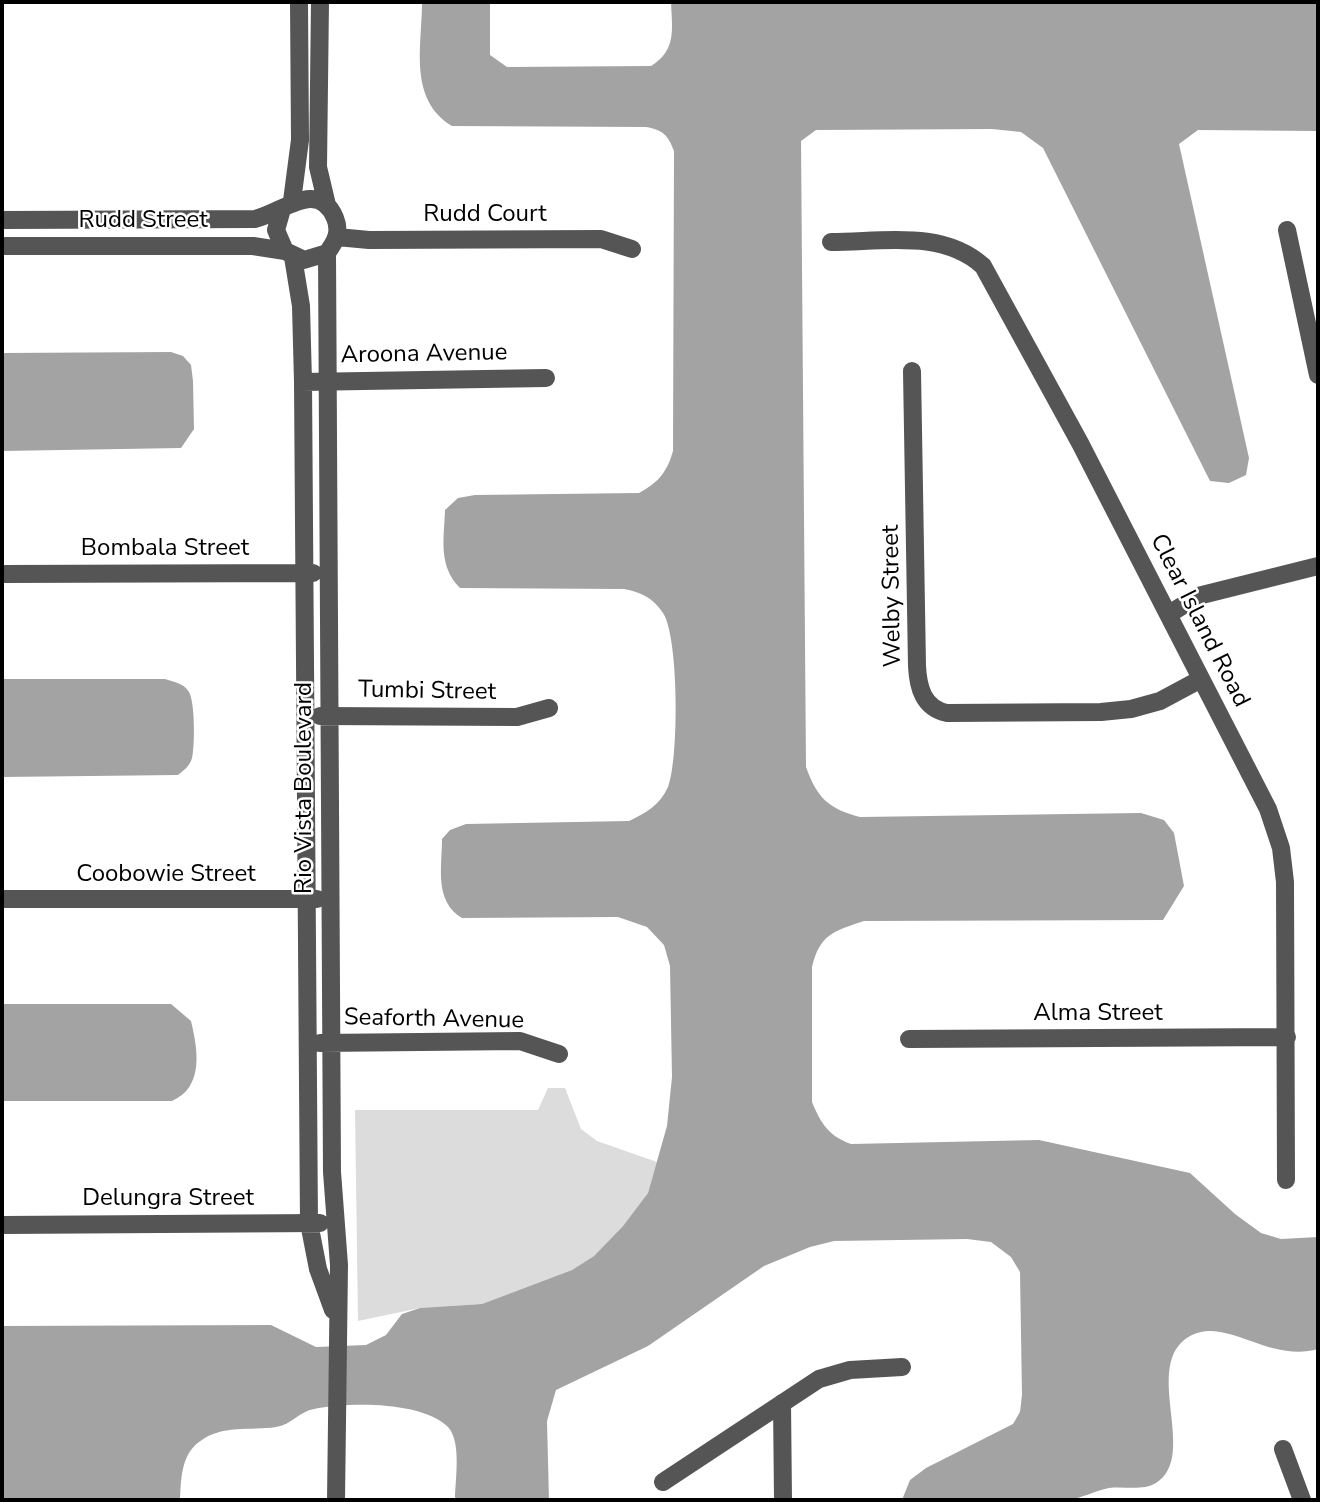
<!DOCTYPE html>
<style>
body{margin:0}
#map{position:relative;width:1320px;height:1502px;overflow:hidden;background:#fff;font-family:"Nunito Sans",sans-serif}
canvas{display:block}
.frame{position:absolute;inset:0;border:4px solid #000;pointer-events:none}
</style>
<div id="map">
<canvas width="1320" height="1502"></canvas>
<div class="frame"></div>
</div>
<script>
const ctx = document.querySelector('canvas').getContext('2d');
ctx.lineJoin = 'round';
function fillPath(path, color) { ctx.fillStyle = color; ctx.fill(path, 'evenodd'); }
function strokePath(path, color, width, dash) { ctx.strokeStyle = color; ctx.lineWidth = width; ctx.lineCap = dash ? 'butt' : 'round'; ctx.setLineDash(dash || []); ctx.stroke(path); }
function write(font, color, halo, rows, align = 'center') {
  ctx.font = font + ' "Nunito Sans",sans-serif'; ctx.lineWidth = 5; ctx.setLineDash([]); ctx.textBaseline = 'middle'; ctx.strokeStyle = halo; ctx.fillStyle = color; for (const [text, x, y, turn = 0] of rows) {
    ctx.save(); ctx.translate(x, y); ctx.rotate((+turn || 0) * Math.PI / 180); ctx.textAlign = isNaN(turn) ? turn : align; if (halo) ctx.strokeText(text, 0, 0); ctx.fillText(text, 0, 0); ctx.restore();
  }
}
const green = new Path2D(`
 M548,1088h17l16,41 16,12 60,21 -9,31 -25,33 -29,30 -22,14 -90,34 -62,4 -62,13 -3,-211h183z`);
const water = new Path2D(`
 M422,2h68v53l17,12 144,-1c26,-16 21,-37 20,-64h647v129l-120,-1 -19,14 70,314 -3,17 -17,8 -19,-2 -167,-333 -22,-16 -29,-3 -176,1 -15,11 5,626c11,31 23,42 54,50l281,-4 23,7 10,13 10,53 -21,34 -299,1c-30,10 -44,13 -52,46v135c9,22 17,34 39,42l188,-4 151,33 45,41 26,19 20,6 37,-2v112c-50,14 -92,-33 -128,-13 -50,28 10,120 -34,147 -13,8 -32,3 -47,5 -14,3 -27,10 -41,12 -15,2 -33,0 -48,0 -39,0 -78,0 -118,0l8,-20 16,-12 87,-44 7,-12 2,-17 -2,-123 -9,-15 -20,-15 -24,-3 -133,2 -24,6 -46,19 -116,80 -92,44 -9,31 2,79h-94c0,-19 7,-58 -7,-73 -26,-26 -100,-25 -134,-18 -14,2 -23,16 -38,18 -26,4 -54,-3 -77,15 -18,13 -18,38 -19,58h-178v-174l269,-1 45,22 50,-2 20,-10 16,-21 18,-6 62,-4 90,-34 22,-14 29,-30 25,-33 19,-67 5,-49 -2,-111 -6,-21 -17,-18 -29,-10 -156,1c-28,-17 -20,-50 -20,-79l8,-9 16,-6 163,-3c17,-8 31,-16 39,-34 11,-27 11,-150 -5,-174 -10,-15 -22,-21 -39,-24l-164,-1c-22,-22 -16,-49 -15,-78l13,-12 17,-3 164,-2c20,-11 28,-21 34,-42l1,-300c-6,-16 -11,-21 -28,-24l-194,-1c-44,-27 -30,-79 -30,-124z
 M171,352l12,4 8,9 2,16 1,48 -13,19 -179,3v-98z
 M165,679c8,3 19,4 24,13 6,10 6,54 3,66 -2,8 -8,12 -14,17l-176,2v-98z
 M2,1004h169l20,17c7,29 13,66 -19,80h-170z`);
const minor = new Path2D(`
 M320,2l-2,165 9,38
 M292,201l8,-61 -1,-138
 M2,220l253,-1c27,-6 63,-41 80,-1 6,14 0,24 -8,35l-23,7 -19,-9 -9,-21 6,-21
 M1287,230l31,145
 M337,237l32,3 232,-1 31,10
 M831,242c51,0 111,-13 152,24l97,177 188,366 13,39 4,34 1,298
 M2,246h251l32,5
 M327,253l5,919 7,93 -3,235
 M293,257l8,49 2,76 6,841 9,46 15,41
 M912,371l5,295c1,21 6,42 30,47l154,-1 30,-3 29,-8 41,-22
 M303,382l243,-4
 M2,574l311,-1
 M1169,614l29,-18 120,-30
 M320,716l197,1 32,-9
 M2,899h315
 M909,1039l378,-2
 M320,1043l200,-2 39,13
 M2,1225l318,-2
 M782,1403l1,97
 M1283,1449l19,51
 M663,1482l156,-103 31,-9 52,-3`);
const streetNames = [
 ["Rudd Court",485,215],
 ["Rudd Street",143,221],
 ["Aroona Avenue",424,355,-1],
 ["Bombala Street",165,549],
 ["Welby Street",893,596,-91],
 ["Clear Island Road",1199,621,63],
 ["Tumbi Street",427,692,1],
 ["Rio Vista Boulevard",305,788,-90],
 ["Coobowie Street",166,875],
 ["Alma Street",1098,1014],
 ["Seaforth Avenue",434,1020,1],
 ["Delungra Street",168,1199]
];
fillPath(green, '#dcdcdc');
fillPath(water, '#a3a3a3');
strokePath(minor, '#555', 18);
write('24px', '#000', '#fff', streetNames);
</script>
